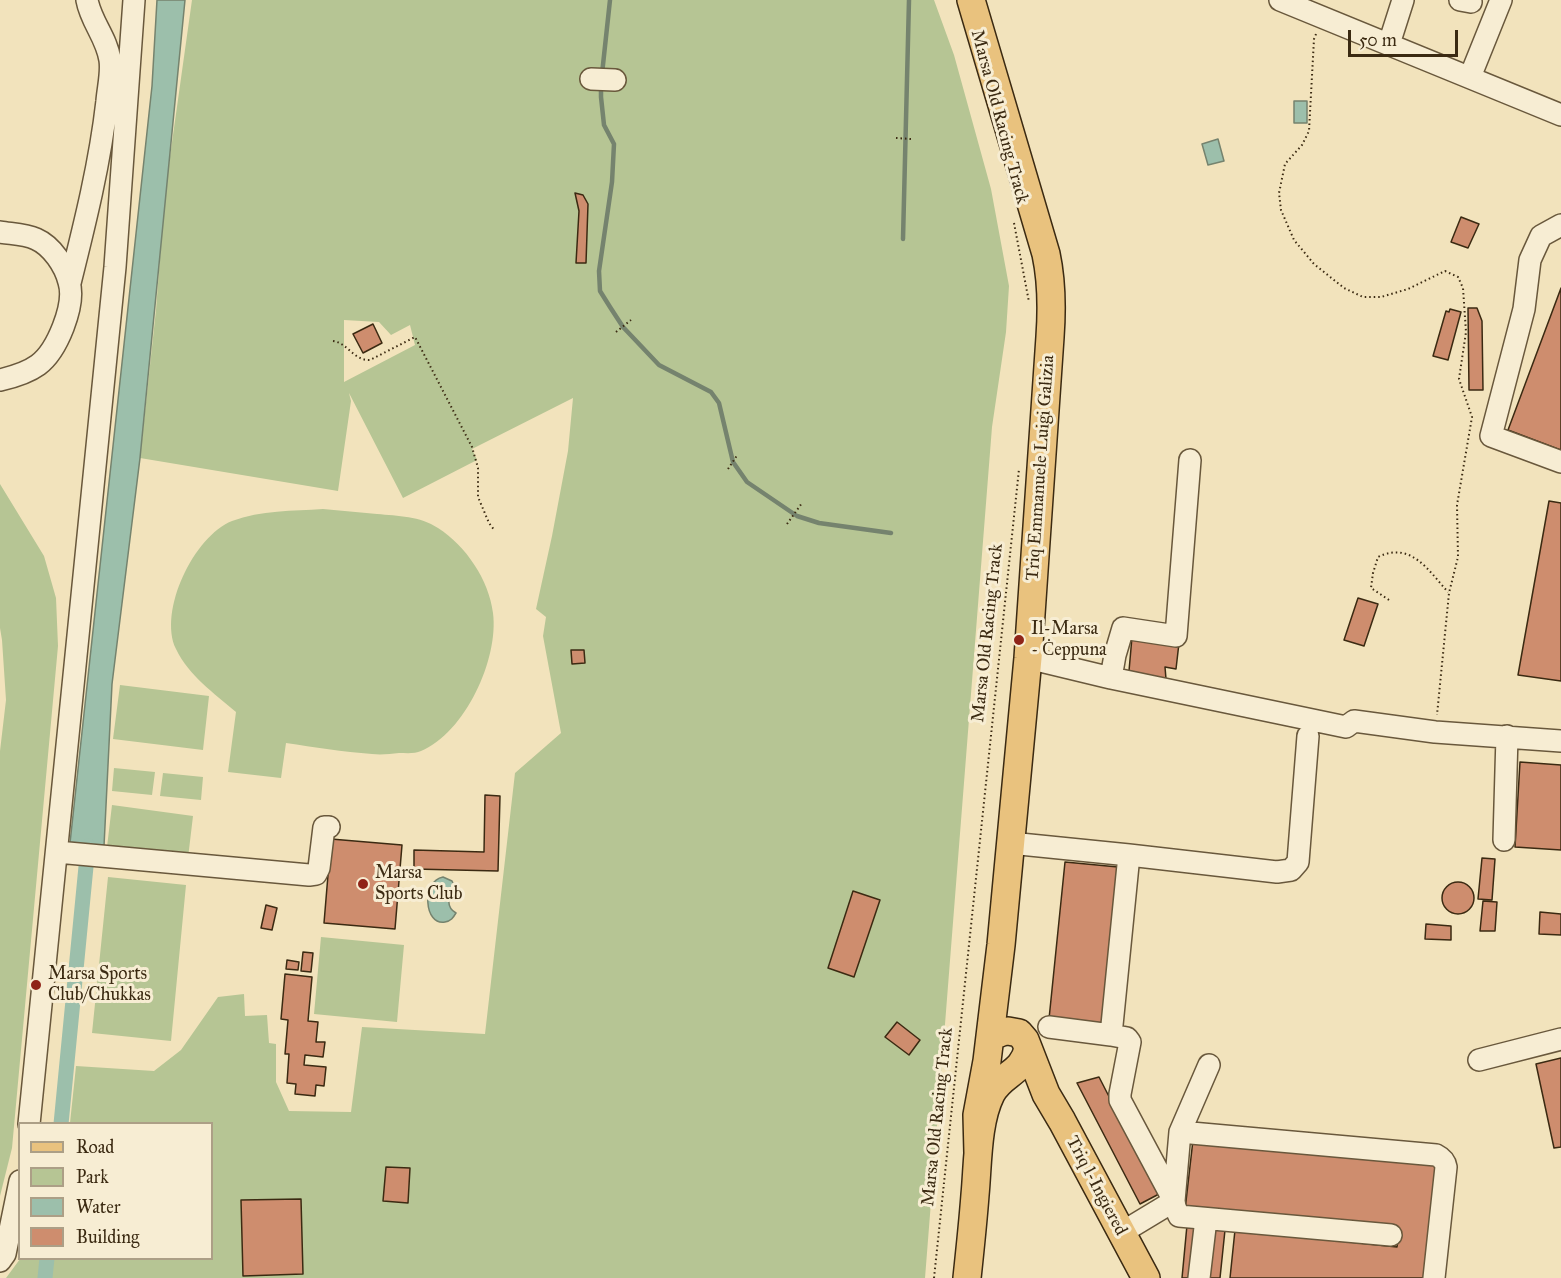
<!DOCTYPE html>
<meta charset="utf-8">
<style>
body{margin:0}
#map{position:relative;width:1561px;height:1278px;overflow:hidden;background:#f2e3bc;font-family:"IM FELL Great Primer",serif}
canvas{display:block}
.legend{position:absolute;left:18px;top:1122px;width:195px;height:138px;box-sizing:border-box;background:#f7edd3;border:2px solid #ac9f86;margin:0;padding:8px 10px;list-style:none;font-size:18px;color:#3b2a12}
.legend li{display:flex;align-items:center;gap:12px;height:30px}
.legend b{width:30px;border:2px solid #ac9f86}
.scale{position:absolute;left:1348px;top:30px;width:110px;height:27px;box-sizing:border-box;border:3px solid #3b2a12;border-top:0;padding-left:8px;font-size:18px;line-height:21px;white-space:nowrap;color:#3b2a12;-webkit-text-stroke:4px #f7edd3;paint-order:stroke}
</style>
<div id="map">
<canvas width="1561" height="1278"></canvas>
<ul class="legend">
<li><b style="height:8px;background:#e9c27e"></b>Road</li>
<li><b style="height:16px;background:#b6c594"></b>Park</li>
<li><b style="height:16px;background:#9cbfab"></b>Water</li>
<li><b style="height:16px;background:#ce8d6e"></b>Building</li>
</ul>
<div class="scale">50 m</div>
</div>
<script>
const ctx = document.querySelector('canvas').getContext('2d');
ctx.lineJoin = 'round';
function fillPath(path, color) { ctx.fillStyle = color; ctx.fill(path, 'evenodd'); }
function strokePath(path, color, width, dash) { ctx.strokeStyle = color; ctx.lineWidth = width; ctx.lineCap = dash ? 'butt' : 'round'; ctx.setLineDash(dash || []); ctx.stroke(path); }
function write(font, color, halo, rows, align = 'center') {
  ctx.font = font + ' "IM FELL Great Primer",serif'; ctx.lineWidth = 6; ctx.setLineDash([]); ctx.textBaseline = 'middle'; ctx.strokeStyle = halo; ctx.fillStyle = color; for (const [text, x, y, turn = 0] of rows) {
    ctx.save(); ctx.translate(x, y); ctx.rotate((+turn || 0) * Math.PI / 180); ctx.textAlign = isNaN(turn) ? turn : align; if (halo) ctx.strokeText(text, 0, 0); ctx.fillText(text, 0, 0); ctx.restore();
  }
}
const green = new Path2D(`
 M192,0h742l20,55 37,134 18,97 -3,46 -14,95 -67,851h-919l14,-19 192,-1v-134l-142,-1 6,-57 78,5 27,-21 37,-53 26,-3 1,22 22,-1 2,28 7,1v38l13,29 62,1 11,-85 123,7 30,-261 46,-40 -18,-97 3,-19 -10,-8 16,-73 16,-85 5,-53 -101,51 5,11 -74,38 -54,-105 2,8 -13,90 -198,-33 16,-148 9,-118zM344,320l35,2 12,13 19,-10 5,20 -71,37z
 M0,484l44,72 12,42 2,48 -46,502 -12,48v-445l6,-51 -4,-60 -2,-12z
 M323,509c18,2 36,3 54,5 21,2 43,2 61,14 28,18 51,52 55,85 6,46 -28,120 -72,138 -6,3 -15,2 -22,2 -9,1 -18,2 -27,1 -29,-2 -58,-7 -86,-11l-5,35 -53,-6 8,-60c-22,-19 -47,-36 -60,-63 -18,-38 18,-113 56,-128 29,-11 61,-10 91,-12z
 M120,685l89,11 -6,54 -90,-11z
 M114,768l41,4 -3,23 -40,-4z
 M163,773l40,4 -2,23 -41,-4z
 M112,805l81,11 -5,42 -81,-11z
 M108,877l78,8 -15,156 -79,-8z
 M321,937l83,8 -7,77 -83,-8z`);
const water = new Path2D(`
 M157,0h28l-45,458 -28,226 -8,162 -34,-3 82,-757z
 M1294,101h13v22h-13z
 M1218,139l6,22 -16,4 -6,-21z
 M443,877l9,4 4,9c-9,6 -10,17 0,23 -3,5 -5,8 -11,9 -21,4 -24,-41 -2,-45z`);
const stream = new Path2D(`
 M602,74l8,-74
 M601,85v12l3,28 10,19 -2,38 -13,89 1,20 10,16 13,20 36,38 52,27 8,11 14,59 14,20 50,34 22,7 72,10
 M903,239l6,-239`);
const canal = new Path2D(`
 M61,1124l27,-278
 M45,1278l2,-20`);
const building = new Path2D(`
 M575,193l8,2 5,9 -2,59h-10l3,-52z
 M1461,217l18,7 -11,24 -17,-6z
 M1561,288v162l-53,-20z
 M1468,308h9l5,13 1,69h-14z
 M1450,309l11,3 -13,48 -15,-4 13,-45 3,1z
 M373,324l9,19 -19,10 -10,-19z
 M1549,501l12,2v178l-43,-6z
 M1358,598l20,6 -14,42 -20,-6z
 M1132,637l47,6 -3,26 -11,-2 1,12 -37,-8z
 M571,650h13l1,13 -13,1z
 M1520,762l41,3v85l-46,-3z
 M485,795l15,1 -2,75 -84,-2v-19l70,2z
 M331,839l71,6 -7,84 -71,-6z
 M1482,858l13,1 -3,41 -14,-1z
 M1065,862l53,5 -16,158 -53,-6z
 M1442 898a16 16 0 1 1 32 0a16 16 0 1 1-32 0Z
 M853,891l27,9 -26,77 -26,-9z
 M1483,901l14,1 -2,29h-15z
 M266,905l11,3 -5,22 -11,-2z
 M1540,912l21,2v21l-22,-1z
 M1426,924l25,2v14l-26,-1z
 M303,952l10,1 -2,19 -10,-1z
 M287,960l12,2 -1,8 -12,-1z
 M285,974l27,3 -4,44 10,1 -2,20h9l-2,15 -18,-2 -1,10 22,2 -2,19 -8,-1 -1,11 -20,-2 1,-10 -9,-1 2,-29h-4l3,-34 -7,-1z
 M897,1022l23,18 -11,15 -24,-18z
 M1561,1058v89l-7,1 -18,-84z
 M1099,1077l60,117 -19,10 -63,-121z
 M1193,1140l250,26 -14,112h-199l5,-48 162,17 2,-16 -214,-21z
 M386,1167l24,1 -2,35 -25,-2z
 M301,1199l2,75 -60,2 -2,-76z
 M1187,1225l14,1 -6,52h-13z
 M1211,1229l14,1 -5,48h-14z`);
const path = new Path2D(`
 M1316,34l-2,5 -5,92 -7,14 -17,19 -6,29 2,17 13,30 20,24 30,24 19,9h18l27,-8 37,-18 13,6 5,11 3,44 -7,47 13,38 -15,88 1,52 -9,36 -12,122
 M896,138l15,1
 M1014,223l15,79
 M616,332l15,-12
 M333,341c15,2 21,20 37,19l45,-23 57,110 6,21v29l11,26 6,8
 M728,469l10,-15
 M787,524l15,-21
 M1389,600l-18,-12 2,-15 5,-16c33,-16 50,13 70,35
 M934,1278l85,-809`);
const minor = new Path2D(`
 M1280,0l281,115
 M1460,0l11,2
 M1389,44l14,-44
 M1470,77l31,-77
 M591,79l24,1
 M1561,225l-20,11 -11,24 -6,49 -33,127 70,26
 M0,232c12,2 25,2 36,7 16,7 29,27 33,43 7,23 -12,69 -31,83 -11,8 -25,12 -38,15
 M70,283c15,-60 30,-120 37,-182 1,-13 5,-28 3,-41 -3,-22 -19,-38 -23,-60
 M1028,658l83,20 235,49 8,-6 81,11 126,9
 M1111,678l4,-23 8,-27 53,8 14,-176
 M1504,840l3,-104
 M1010,843l119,12 148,17 14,-2 7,-8 10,-126
 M57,852l252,23 7,-1 3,-6 5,-41h5
 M1049,1027l62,8 18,-180
 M1111,1035l16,3 3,4 -10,52v6l54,101 1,6 4,9 212,19
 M1479,1060l82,-21
 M29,1124l86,-857 19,-267
 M1180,1132l256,23c6,3 9,6 10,12l-12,111
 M1121,1233l53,-32 6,-69 29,-67
 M0,1261l5,-7 15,-73
 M1199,1278l7,-59`);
const major = new Path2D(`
 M971,0l75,254c6,28 6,55 4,83l-22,321 -27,287 -14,116 -10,54 1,38
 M990,1037l12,-5 6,-1 11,2 6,7 21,54 16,27 84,157
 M967,1278c3,-28 6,-56 8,-83 3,-31 2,-73 16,-101 11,-21 31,-20 37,-45`);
const markers = [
 [1019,640,6,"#8f2418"],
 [363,884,6,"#8f2418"],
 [36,985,6,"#8f2418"]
];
const streetNames = [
 ["Marsa Old Racing Track",999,117,75],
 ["Triq Emmanuele Luigi Galizia",1041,468,-86],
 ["Marsa Old Racing Track",988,633,-84],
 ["Marsa Old Racing Track",938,1117,-84],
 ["Triq l-Ingiered",1096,1186,62]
];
const poiNames = [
 ["Il-Marsa",1031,630],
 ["- Ċeppuna",1031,651],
 ["Marsa",375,874],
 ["Sports Club",375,895],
 ["Marsa Sports",48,975],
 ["Club/Chukkas",48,996]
];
fillPath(green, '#b6c594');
fillPath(water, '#9cbfab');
strokePath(water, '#75836e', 1.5);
strokePath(stream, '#75836e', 4.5);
strokePath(canal, '#9cbfab', 15);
fillPath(building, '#ce8d6e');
strokePath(building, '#3b2a12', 1.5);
strokePath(minor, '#69583c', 24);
strokePath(major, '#3b2a12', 30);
strokePath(path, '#3b2a12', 2, [1.5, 3]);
strokePath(minor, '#f7edd3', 21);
strokePath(major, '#e9c27e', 27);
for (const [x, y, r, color] of markers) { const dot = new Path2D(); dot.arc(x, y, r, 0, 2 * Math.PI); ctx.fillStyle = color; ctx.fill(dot); strokePath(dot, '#f7edd3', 2); }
write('18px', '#3b2a12', '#f7edd3', streetNames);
write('18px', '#3b2a12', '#f7edd3', poiNames, 'left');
</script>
